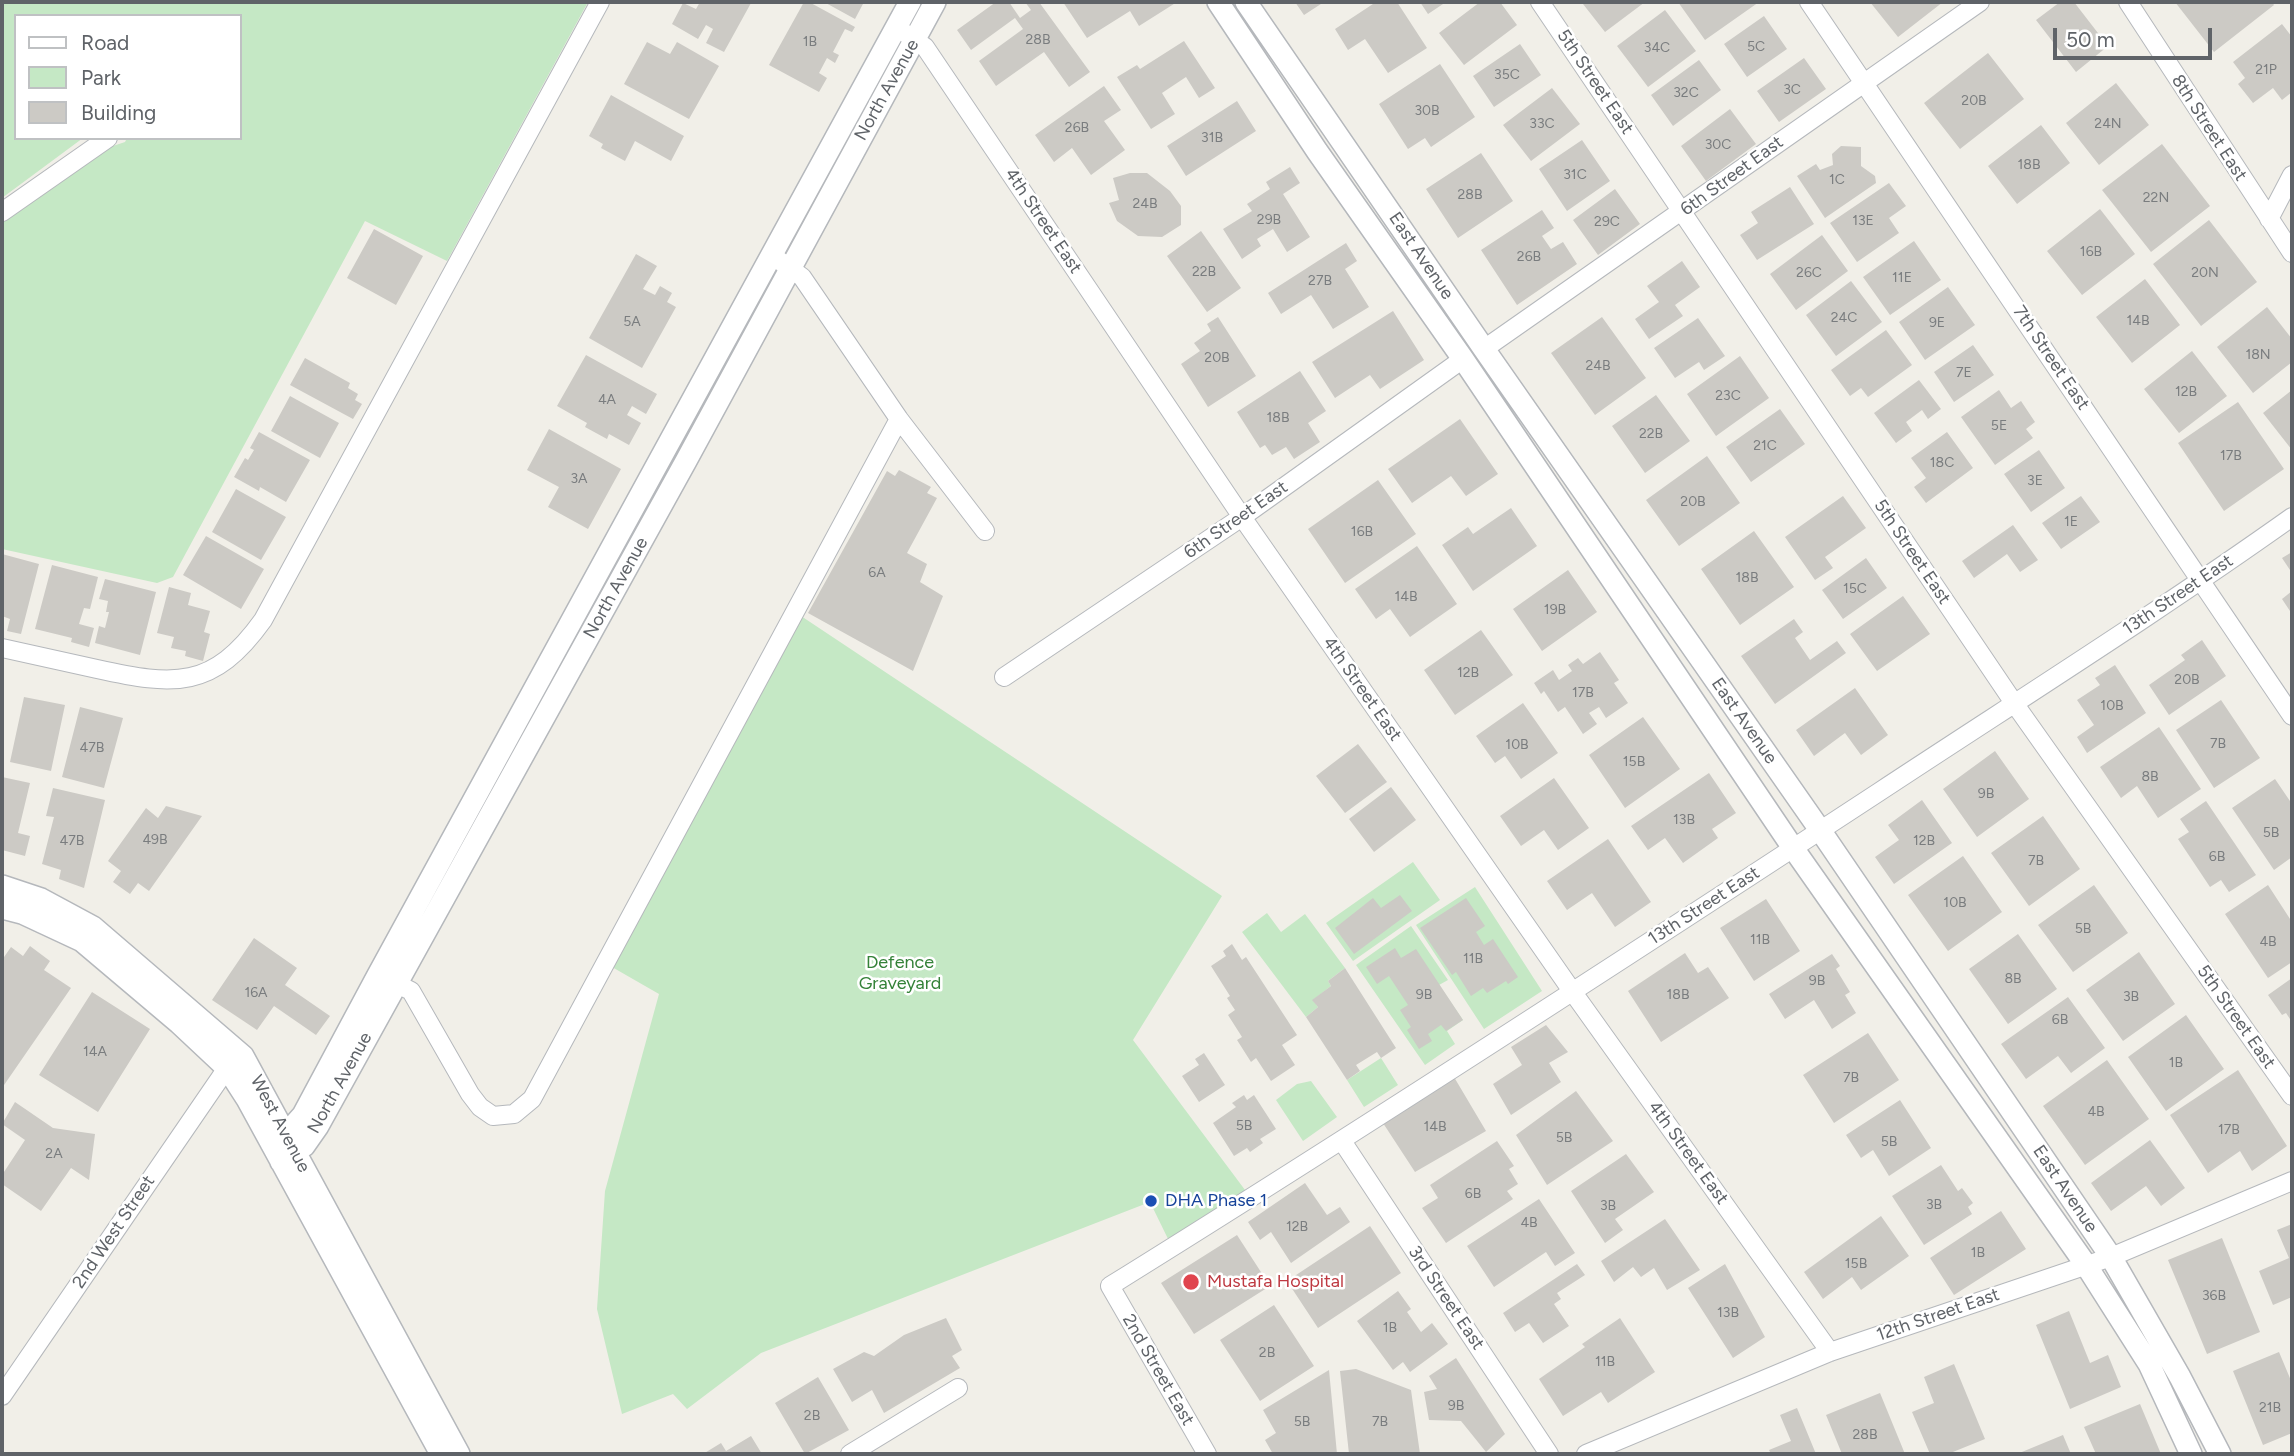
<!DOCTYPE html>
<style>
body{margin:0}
#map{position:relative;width:2294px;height:1456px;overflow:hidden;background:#f1efe8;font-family:Figtree,sans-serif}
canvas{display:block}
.frame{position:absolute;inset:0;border:4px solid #5f6368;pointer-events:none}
.legend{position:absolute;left:14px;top:14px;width:228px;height:126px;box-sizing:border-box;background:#fff;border:2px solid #bfc1c3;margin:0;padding:9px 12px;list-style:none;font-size:21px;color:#5f6368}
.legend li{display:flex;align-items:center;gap:14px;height:35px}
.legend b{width:35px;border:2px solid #bfc1c3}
.scale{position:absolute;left:2053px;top:28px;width:159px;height:32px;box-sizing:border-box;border:4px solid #5f6368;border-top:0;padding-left:9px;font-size:21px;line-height:24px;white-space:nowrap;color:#5f6368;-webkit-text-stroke:5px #fff;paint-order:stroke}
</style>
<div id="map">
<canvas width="2294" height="1456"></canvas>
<div class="frame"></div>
<ul class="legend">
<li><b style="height:9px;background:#fff"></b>Road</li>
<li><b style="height:19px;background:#c5e8c5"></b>Park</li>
<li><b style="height:19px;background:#cccac5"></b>Building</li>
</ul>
<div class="scale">50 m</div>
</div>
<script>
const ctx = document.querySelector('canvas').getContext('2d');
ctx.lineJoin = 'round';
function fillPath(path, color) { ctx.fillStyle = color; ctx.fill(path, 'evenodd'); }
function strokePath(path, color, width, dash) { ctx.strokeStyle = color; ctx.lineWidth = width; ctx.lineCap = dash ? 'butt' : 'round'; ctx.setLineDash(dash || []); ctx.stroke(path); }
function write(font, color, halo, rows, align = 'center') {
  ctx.font = font + ' Figtree,sans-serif'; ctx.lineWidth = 5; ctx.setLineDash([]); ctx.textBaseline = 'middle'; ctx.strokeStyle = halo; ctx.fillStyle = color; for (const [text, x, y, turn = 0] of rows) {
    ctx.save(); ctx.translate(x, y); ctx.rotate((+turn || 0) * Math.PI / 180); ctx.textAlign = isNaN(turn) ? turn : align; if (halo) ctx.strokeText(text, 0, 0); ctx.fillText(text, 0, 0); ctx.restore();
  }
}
const green = new Path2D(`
 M2,2h586l-141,259 -82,-40 -192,356 -16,6 -155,-34v-328l102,-72 21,-7 2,-4h113v-122h-224v122h67l-81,60z
 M795,612l427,284 -89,144 118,158 -81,45 -20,-41 -389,151 -74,56 -14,-15 -51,20 -25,-105 8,-118 54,-197 -54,-31z
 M1413,862l27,38 -87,61 -27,-38z
 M1475,887l67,104 -58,38 -68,-104z
 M1267,913l14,19 24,-18 40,54 -17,13 3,5 -18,14 5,7 -12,10 -64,-85z
 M1411,926l37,54 -9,5 24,35 -16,11 8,13 -30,21 -69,-100z
 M1381,1058l17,27 -34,22 -17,-27z
 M1311,1081l26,36 -34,24 -27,-41 21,-16z`);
const building = new Path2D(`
 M700,2l51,1 -27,49 -18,-9 7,-14 -7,-4 -8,14 -26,-15 11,-21 13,6z
 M804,2h5l46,25 -3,5 -7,-3 -12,23 6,3 -4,8 -8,-5 -8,15 8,5 -8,14 -50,-27z
 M824,2h40l-9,17z
 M996,2h13l11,16 11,-8 -6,-8h14l51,70 -21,15 -25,-35 -48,34 -17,-25 44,-32 -8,-11 -44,32 -14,-20z
 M1063,2h114l-38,24 -9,-15 -43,27z
 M1295,2h29l-20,13z
 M1376,2h21l30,46 -39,25 -23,-34 -17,11 -13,-21z
 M1420,2h26l-18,12z
 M1480,2h20l17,23 -53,40 -25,-32z
 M1586,2h59l-40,30 -22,-28z
 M1678,2h81l-54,38z
 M1870,2h73l-45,35z
 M2060,2h14l34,44 -32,26 -40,-52z
 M2175,2h97l2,3 -60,47z
 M1665,10l31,41 -48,36 -31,-41z
 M1764,16l23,33 -40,28 -23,-33z
 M2282,24l10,13v55l-10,8 -9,-12 -20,15 -15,-19 7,-6 -12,-16z
 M1184,41l31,47 -16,10 -13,-21 -24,16 13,21 -24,15 -34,-52 20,-12 3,4z
 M647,42l23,12 7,-12 42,24 -30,53 -65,-35z
 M1520,44l21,31 -47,32 -21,-31z
 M1988,53l36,46 -64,50 -36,-46z
 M1804,58l22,31 -47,33 -22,-31z
 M1699,60l22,30 -48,36 -22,-31z
 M1440,64l35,53 -44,30 -6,-9 -17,11 -29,-45z
 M2116,83l33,42 -50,40 -33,-42z
 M1104,86l17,24 -17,11 21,29 -34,25 -19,-27 -18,14 -19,-27z
 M1552,88l28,36 -49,37 -28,-36z
 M611,95l73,41 -13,25 -36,-20 -10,20 -24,-13 2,-4 -14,-8z
 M1237,101l19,30 -70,45 -19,-30z
 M1730,109l26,35 -50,37 -25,-35z
 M2041,125l29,38 -53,41 -29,-38z
 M1582,140l28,41 -43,30 -28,-42z
 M2162,144l48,62 -59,46 -49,-62z
 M1841,146l20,1v19l14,10 1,7 -51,35 -28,-42 19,-12 4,6 13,-5 -1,-11z
 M1481,153l32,48 -55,37 -32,-49z
 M1290,167l10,16 -17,11 27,43 -23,15 -14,-23 -16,10 4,7 -19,13 -19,-30 29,-18 -5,-7 23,-15 -4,-7z
 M1130,173h17l23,18 11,15v19l-19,12 -24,-1 -21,-15 -8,-18 10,-3 -6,-22z
 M1889,183l17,23 -17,12 10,15 -42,29 -27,-39z
 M1790,187l24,37 -57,36 -17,-25 18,-12 -7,-11z
 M1615,189l25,35 -42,31 -25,-35z
 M2100,209l35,45 -53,41 -35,-44z
 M1542,210l12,18 -12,8 9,13 12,-7 14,22 -60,41 -36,-55z
 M2209,220l48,62 -56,44 -48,-62z
 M374,229l49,27 -27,49 -49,-27z
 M1201,231l40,57 -34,24 -40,-56z
 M1822,235l26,36 -52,39 -26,-36z
 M1914,241l27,39 -51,35 -27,-38z
 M1346,243l11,18 -12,8 24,38 -36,22 -22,-34 -30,19 -13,-21z
 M636,254l21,12 -14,23 12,6 5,-9 12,7 -5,9 9,5 -34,61 -53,-30z
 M1682,261l18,26 -25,18 8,11 -34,23 -14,-20 24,-17 -12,-16z
 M2145,279l35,46 -48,38 -36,-46z
 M1851,281l31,41 -46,34 -30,-41z
 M1948,287l27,38 -50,35 -26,-38z
 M2267,307l25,32v23l-39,31 -36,-46z
 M1393,311l31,49 -44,29 -10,-14 -35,23 -23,-36z
 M1218,317l38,59 -48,31 -27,-43 19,-13 -6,-8 17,-12 -4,-7z
 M1602,317l44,61 -51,37 -44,-62z
 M1698,318l27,38 -21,14 -5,-8 -24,16 -21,-30z
 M1886,330l26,35 -44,32 -7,-9 -11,8 -19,-26z
 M1973,345l21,30 -40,27 -20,-30z
 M2192,351l35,45 -48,37 -35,-44z
 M586,355l71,39 -11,20 -14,-8 -5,9 14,8 -12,22 -20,-11 -2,5 -22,-12 2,-4 -30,-17z
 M1740,356l29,42 -53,38 -29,-42z
 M305,358l45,25 -2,5 10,6 -3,6 7,4 -9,15 -63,-34z
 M1300,371l26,40 -18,12 12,19 -26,17 -8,-12 -14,8 -7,-10 -5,3 -23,-36z
 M1919,380l22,29 -13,10 -6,-9 -16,12 6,9 -16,12 -22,-30z
 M1999,390l12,18 10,-7 14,21 -9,7 7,9 -38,27 -34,-48z
 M2292,390v60l-29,-37z
 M1656,395l34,46 -45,32 -33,-47z
 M290,396l49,27 -19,35 -49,-27z
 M2238,402l46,67 -60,42 -46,-68z
 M1780,409l25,35 -54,38 -25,-35z
 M1460,419l38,55 -32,22 -15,-20 -39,27 -24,-34z
 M549,429l72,40 -33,60 -40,-22 11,-20 -32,-17z
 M259,432l51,28 -24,42 -26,-15 -1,4 -25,-14 11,-19 3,2 6,-10 -4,-2z
 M1947,432l26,36 -47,35 -12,-16 12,-9 -15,-20z
 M2039,450l26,38 -34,24 -27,-38z
 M1707,456l33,47 -61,43 -33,-46z
 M899,470l32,17 -4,6 10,5 -30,55 20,11 -7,18 23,14 -30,75 -105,-58 79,-142 8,5z
 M1378,480l38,54 -71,49 -37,-54z
 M236,489l50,28 -25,43 -49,-28z
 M1843,496l23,32 -41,29 8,11 -18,12 -30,-43z
 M2081,496l19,26 -39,27 -19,-26z
 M1511,508l26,38 -64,45 -31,-46 26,-18 5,7z
 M2013,525l25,35 -18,12 -13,-18 -33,24 -12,-17z
 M1754,531l40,56 -54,38 -39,-56z
 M206,536l58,33 -23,40 -58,-34z
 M1417,546l40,58 -47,33 -20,-28 -14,10 -21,-30z
 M2292,552v21l-10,-15z
 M2,554l37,10 -18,70 -14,-3 3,-12 -8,-3z
 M1866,558l21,30 -44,31 -21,-29z
 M52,565l46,12 -8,32 -6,-1 -5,16 15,4 -5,19 -18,-5 1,-4 -37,-9z
 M1568,570l29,42 -55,39 -29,-42z
 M105,579l51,13 -16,63 -45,-12 4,-17 6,2 4,-16h-3l2,-11 -9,-2z
 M169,587l22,6 -3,12 22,6 -6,21 6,2 -7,27 -18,-5 1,-5 -15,-3 3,-11 -17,-4z
 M2292,591v23l-10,-15z
 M1903,596l27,38 -53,37 -27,-37z
 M1794,619l9,13 -8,6 15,22 27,-19 9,12 -71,51 -34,-48z
 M1481,630l32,45 -58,40 -31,-45z
 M2202,640l24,36 -57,39 -20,-30 36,-25 -4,-5z
 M1600,652l19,28 -5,3 14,20 -22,15 -7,-11 -10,6 8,11 -14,10 -18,-27 -7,5 -14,-21 -3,3 -7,-11 19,-13 6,10 13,-9 -4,-6 10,-7 5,6z
 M2115,665l31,48 -59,40 -10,-16 17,-12 -17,-25 23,-15 -5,-7z
 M1855,688l33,47 -27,20 -16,-22 -31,23 -18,-26z
 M24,697l41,8 -14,66 -41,-9z
 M2221,700l39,58 -46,30 -38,-58z
 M1523,703l35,50 -37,26 -16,-23 -10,7 -19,-27z
 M80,707l43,11 -19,70 -42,-11z
 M1643,717l37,52 -55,39 -36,-53z
 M2159,727l42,62 -43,29 -21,-32 -16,12 -21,-31z
 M1358,744l29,38 -42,31 -29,-37z
 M1995,751l34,48 -52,38 -34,-48z
 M1709,773l27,40 -24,16 6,9 -35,25 -18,-25 -17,12 -17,-24z
 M2,777l28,6 -12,50 12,3 -5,20 -23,-6z
 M1554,778l35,50 -31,22 -14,-20 -23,16 -21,-30z
 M2275,779l17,25v53l-18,13 -42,-62z
 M1391,787l25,33 -42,32 -25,-33z
 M53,788l52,12 -21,88 -25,-9 2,-9 -19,-6 12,-47 -8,-1z
 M1922,800l30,43 -58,41 -19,-27 24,-17 -11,-15z
 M2206,801l50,74 -27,17 -8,-12 -11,7 -32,-48 11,-7 -9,-13z
 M166,806l36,10 -53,75 -11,-8 -8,11 -17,-12 8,-11 -13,-10 38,-53 12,10z
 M2043,816l37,53 -51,37 -38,-53z
 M1608,839l43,63 -36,25 -23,-34 -25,17 -20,-29z
 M1963,856l39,56 -54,39 -40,-56z
 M2094,885l34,48 -55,39 -35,-47z
 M2268,885l24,37v40l-24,16 -43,-64z
 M1400,895l12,16 -58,43 -19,-26 38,-30 8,10z
 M1466,898l19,28 -9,6 8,13 9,-6 25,38 -10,7 -2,-3 -19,12 -4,-5 -12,8 -15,-24 -4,3 -32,-47z
 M1766,899l34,52 -46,30 -34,-53z
 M2018,934l39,55 -49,35 -39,-55z
 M254,938l43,30 -12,17 45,31 -14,19 -42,-29 -17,24 -45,-30z
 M1232,944l10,16 4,-3 51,78 -15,10 13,20 -24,16 -15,-23 -5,4 -14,-22 5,-3 -14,-22 7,-5 -8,-12 3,-2 -19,-30 15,-10 -3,-5z
 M30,946l20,15 -6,9 27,18 -69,100v-128l9,-13 12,9z
 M1395,948l6,10 15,-9 47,71 -17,11 -5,-6 -13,9 4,7 -13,8 -12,-19 4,-3 -11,-17 8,-5 -19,-29 -12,8 -11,-17z
 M2139,952l36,52 -52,37 -37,-51z
 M1685,953l13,20 10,-6 21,31 -68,44 -33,-51z
 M1832,954l8,12 -4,3 14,23 -5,3 11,18 -24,16 -18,-29 -29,19 -16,-25z
 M1345,968l51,80 -15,10 -4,-6 -21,13 4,6 -13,9 -41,-63 12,-10 -6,-7 19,-14 -3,-5z
 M2292,978v44l-6,-9 -4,2 -14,-20z
 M92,992l58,37 -52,83 -59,-37z
 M2068,997l37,51 -34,25 -13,-17 -32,23 -25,-35z
 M2186,1015l38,54 -58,42 -38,-54z
 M1546,1025l22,27 -19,11 12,19 -50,33 -18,-31 29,-19 -11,-18z
 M1868,1033l31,47 -65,43 -31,-48z
 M1204,1053l21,32 -26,17 -17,-26 17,-11 -4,-6z
 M2107,1060l42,59 -64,46 -42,-59z
 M2238,1070l49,76 -35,25 -12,-20 -32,22 -38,-58z
 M1454,1077l32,54 -71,41 -32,-49z
 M1576,1091l37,50 -66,44 -31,-50z
 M1244,1095l3,5 7,-5 22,34 -16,10 3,4 -13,9 -3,-4 -13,8 -21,-33 23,-16 -4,-4z
 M1900,1100l31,48 -42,28 -16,-26 -12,8 -15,-23z
 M15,1102l38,26 42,6 -6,46 -18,-12 -30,43 -39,-27v-9l23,-35 -23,-16z
 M2150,1140l35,48 -24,18 -15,-20 -35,25 -20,-28z
 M1497,1141l17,25 -5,3 9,15 -11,7 6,8 -67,44 -24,-35 16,-10 -8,-13z
 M1626,1154l28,38 -39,27 8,11 -18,13 -34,-52z
 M1941,1165l17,26 4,-3 11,15 -5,4 4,7 -48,31 -32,-49z
 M1305,1183l22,32 13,-8 10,15 -59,41 -20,-31 -11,8 -12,-18z
 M1539,1199l36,54 -20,13 -9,-14 -52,35 -27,-41z
 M2001,1211l25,38 -72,46 -24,-37z
 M1881,1216l28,40 -48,34 -9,-13 -29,22 -19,-27z
 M1665,1219l35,51 -33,20 -13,-22 -13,9 -8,-10 -19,15 -13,-21z
 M2292,1224v73l-19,8 -14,-34 30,-13 -12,-28z
 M1370,1226l31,47 -83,55 -31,-47z
 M1237,1235l33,51 -76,48 -33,-51z
 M2222,1238l38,94 -53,22 -39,-94z
 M1577,1264l8,11 -28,18 4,6 -7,5 15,22 -26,17 -14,-20 -14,9 -12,-19z
 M1725,1264l40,73 -32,21 -45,-70z
 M1398,1291l13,18 -4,3 14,20 11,-9 16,21 -38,28 -7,-10 -10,8 -36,-49z
 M1274,1305l40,61 -54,35 -40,-61z
 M2069,1311l21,52 18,-8 13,32 -51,22 -34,-84z
 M946,1318l16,32 -10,6 8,12 -76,45 -12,-23 -20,12 -19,-33 31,-17 10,4 30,-21z
 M1620,1318l35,54 -47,31 -7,-11 -38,24 -24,-37 46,-32 -3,-3z
 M2279,1352l13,31v50l-29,12 -30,-74z
 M1456,1358l49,76 -19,18 -25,-31 -32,-1 -5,-28 13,-3 -8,-13z
 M1954,1364l31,75 -37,15h-18l-18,-42 22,-9 -10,-26z
 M1356,1369l55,21 9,64h-71l-9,-83z
 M1329,1370l8,84h-64l-8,-14 11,-7 -13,-23z
 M818,1377l31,53 -44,24 -30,-51z
 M1880,1393l25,61h-63l-16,-39z
 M2140,1404l21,50h-65l-12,-27z
 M1797,1408l19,46h-45l-2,-4 22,-9 -11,-26z
 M2063,1435l8,19h-54z
 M751,1436l11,18h-59l18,-11 5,8z`);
const minor = new Path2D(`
 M1540,2l474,701 278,393
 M1809,2l483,714
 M2128,2l164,251
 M905,33l20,14 317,470 330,474 258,361
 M2,212l106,-74
 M2269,219l23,-44
 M773,256l29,21 97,142 86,112
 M1484,349l496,-347
 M2,648c32,7 63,14 95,21 77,17 116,21 166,-49l337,-618
 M1004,677l238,-160 221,-158
 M387,979l24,12 59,103 10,13 13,9 21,-2 18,-15 367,-680
 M1342,1141l207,313
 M2,1396l225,-328
 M850,1454l108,-66
 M1207,1454l-97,-168c259,-161 514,-327 769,-494 138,-91 278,-179 413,-275
 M1586,1454l244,-102 281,-95 181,-76`);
const tertiary = new Path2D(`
 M1218,2l99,149 146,208 330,489 293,417 63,99 42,90
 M1246,2l238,347 336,481 291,427 69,120 40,77
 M2,886l39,13 52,28 150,129 216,398
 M2,908l20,5 60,28 97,82 48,45 20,31 194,355
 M271,1143l15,-9 17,-19 75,-140 532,-973
 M281,1162l23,-16 14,-20 368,-665 249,-459`);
const markers = [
 [1151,1201,7,"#1a4fb4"],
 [1191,1282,9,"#e0444e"]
];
const numberNames = [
 ["28B",1038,40],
 ["1B",810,42],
 ["5C",1756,47],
 ["34C",1657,48],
 ["21P",2266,70],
 ["35C",1507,75],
 ["3C",1792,90],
 ["32C",1686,93],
 ["20B",1974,101],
 ["30B",1427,111],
 ["33C",1542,124],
 ["24N",2108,124],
 ["26B",1077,128],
 ["31B",1212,138],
 ["30C",1718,145],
 ["18B",2029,165],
 ["31C",1575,175],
 ["1C",1837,180],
 ["28B",1470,195],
 ["22N",2156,198],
 ["24B",1145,204],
 ["29B",1269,220],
 ["13E",1863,221],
 ["29C",1607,222],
 ["16B",2091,252],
 ["26B",1529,257],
 ["22B",1204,272],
 ["26C",1809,273],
 ["20N",2205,273],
 ["11E",1902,278],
 ["27B",1320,281],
 ["24C",1844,318],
 ["14B",2138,321],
 ["5A",632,322],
 ["9E",1937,323],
 ["18N",2258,355],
 ["20B",1217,358],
 ["24B",1598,366],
 ["7E",1964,373],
 ["12B",2186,392],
 ["23C",1728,396],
 ["4A",607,400],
 ["18B",1278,418],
 ["5E",1999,426],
 ["22B",1651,434],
 ["21C",1765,446],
 ["17B",2231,456],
 ["18C",1942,463],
 ["3A",579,479],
 ["3E",2035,481],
 ["20B",1693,502],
 ["1E",2071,522],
 ["16B",1362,532],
 ["6A",877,573],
 ["18B",1747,578],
 ["15C",1855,589],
 ["14B",1406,597],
 ["19B",1555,610],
 ["12B",1468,673],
 ["20B",2187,680],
 ["17B",1583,693],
 ["10B",2112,706],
 ["7B",2218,744],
 ["10B",1517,745],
 ["47B",92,748],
 ["15B",1634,762],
 ["8B",2150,777],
 ["9B",1986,794],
 ["13B",1684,820],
 ["5B",2271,833],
 ["49B",155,840],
 ["47B",72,841],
 ["12B",1924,841],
 ["6B",2217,857],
 ["7B",2036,861],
 ["10B",1955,903],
 ["5B",2083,929],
 ["11B",1760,940],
 ["4B",2268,942],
 ["11B",1473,959],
 ["8B",2013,979],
 ["9B",1817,981],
 ["16A",256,993],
 ["9B",1424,995],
 ["18B",1678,995],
 ["3B",2131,997],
 ["6B",2060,1020],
 ["14A",95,1052],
 ["1B",2176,1063],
 ["7B",1851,1078],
 ["4B",2096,1112],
 ["5B",1244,1126],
 ["14B",1435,1127],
 ["17B",2229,1130],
 ["5B",1564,1138],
 ["5B",1889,1142],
 ["2A",54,1154],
 ["6B",1473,1194],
 ["3B",1934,1205],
 ["3B",1608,1206],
 ["4B",1529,1223],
 ["12B",1297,1227],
 ["1B",1978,1253],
 ["15B",1856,1264],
 ["36B",2214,1296],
 ["13B",1728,1313],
 ["1B",1390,1328],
 ["2B",1267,1353],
 ["11B",1605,1362],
 ["9B",1456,1406],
 ["21B",2270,1408],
 ["2B",812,1416],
 ["5B",1302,1422],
 ["7B",1380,1422],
 ["28B",1865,1435]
];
const streetNames = [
 ["5th Street East",1595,82,56],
 ["North Avenue",887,90,-61],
 ["8th Street East",2209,128,57],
 ["6th Street East",1732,176,-36],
 ["4th Street East",1043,221,56],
 ["East Avenue",1421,256,56],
 ["7th Street East",2051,358,56],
 ["6th Street East",1236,520,-35],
 ["5th Street East",1912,552,56],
 ["North Avenue",616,588,-61],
 ["13th Street East",2178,595,-34],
 ["4th Street East",1362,689,55],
 ["East Avenue",1744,721,55],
 ["13th Street East",1704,906,-33],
 ["5th Street East",2236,1017,55],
 ["North Avenue",340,1083,-61],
 ["West Avenue",280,1124,62],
 ["4th Street East",1688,1153,54],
 ["East Avenue",2065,1189,56],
 ["2nd West Street",114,1232,-56],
 ["3rd Street East",1446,1298,56],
 ["12th Street East",1938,1315,-19],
 ["2nd Street East",1158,1370,60]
];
const parkNames = [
 ["Defence",900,963],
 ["Graveyard",900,984]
];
const transitNames = [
 ["DHA Phase 1",1165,1201]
];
const healthNames = [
 ["Mustafa Hospital",1207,1282]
];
fillPath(green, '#c5e8c5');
fillPath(building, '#cccac5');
strokePath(minor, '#b5b8bc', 20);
strokePath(tertiary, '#b5b8bc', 24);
strokePath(minor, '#fff', 18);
strokePath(tertiary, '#fff', 21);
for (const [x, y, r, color] of markers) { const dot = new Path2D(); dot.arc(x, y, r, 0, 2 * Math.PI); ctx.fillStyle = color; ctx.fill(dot); strokePath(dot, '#fff', 2.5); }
write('14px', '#7a7d7f', null, numberNames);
write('18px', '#5f6368', '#fff', streetNames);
write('18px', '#348238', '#fff', parkNames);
write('18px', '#164399', '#fff', transitNames, 'left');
write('18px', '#be3a42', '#fff', healthNames, 'left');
</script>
